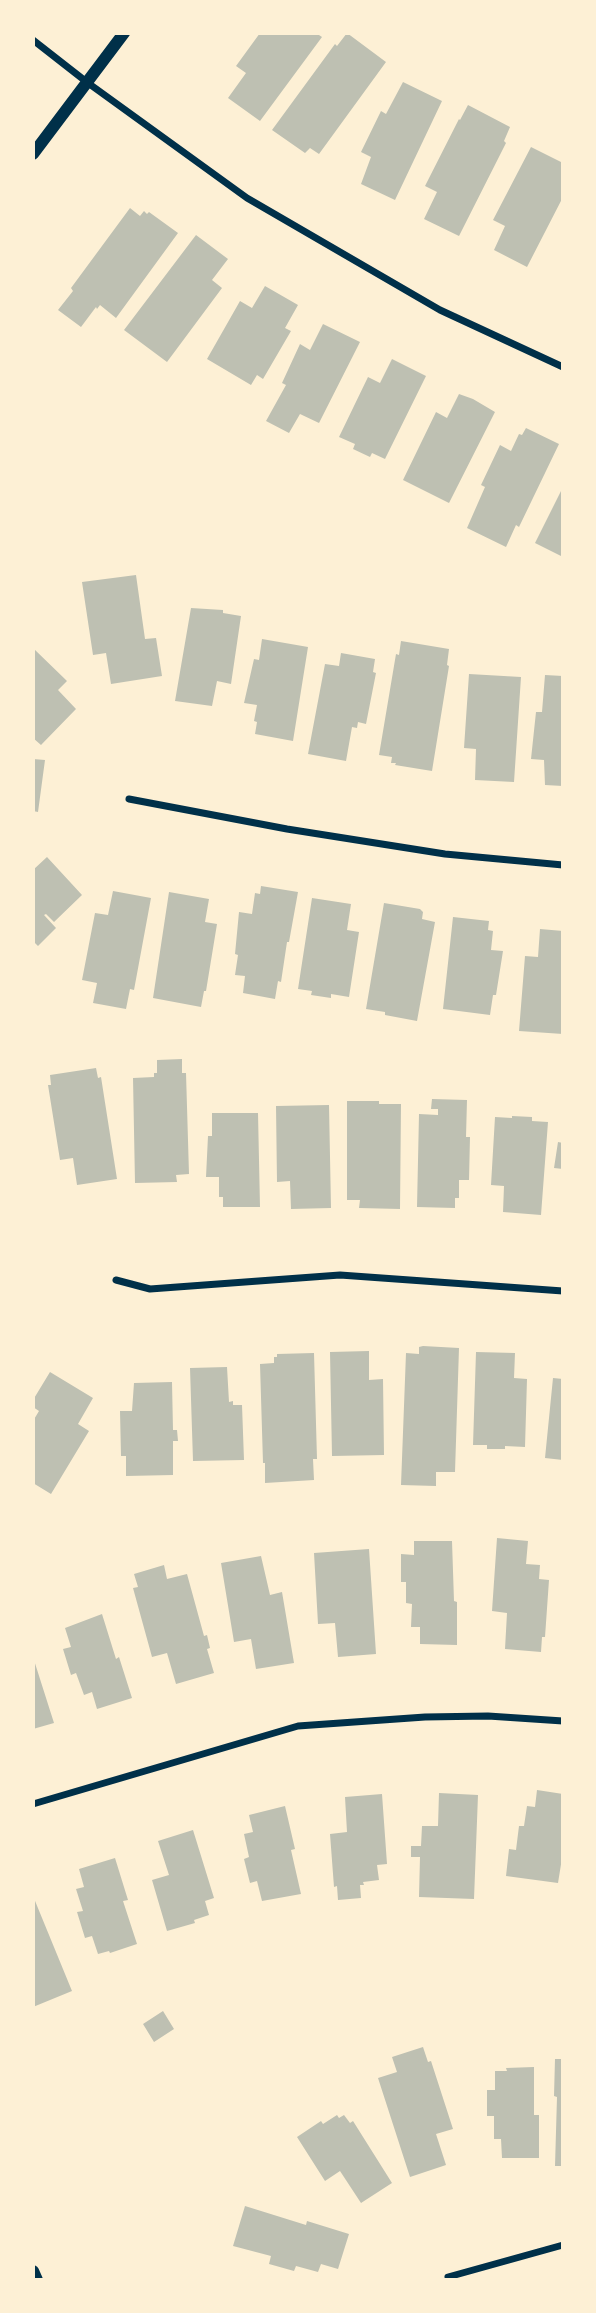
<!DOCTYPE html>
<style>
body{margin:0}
#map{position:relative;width:596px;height:2313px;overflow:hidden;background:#fdf0d5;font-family:Helvetica,sans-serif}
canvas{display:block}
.frame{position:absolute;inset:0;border:35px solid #fdf0d5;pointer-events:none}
</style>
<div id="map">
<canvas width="596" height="2313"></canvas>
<div class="frame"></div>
</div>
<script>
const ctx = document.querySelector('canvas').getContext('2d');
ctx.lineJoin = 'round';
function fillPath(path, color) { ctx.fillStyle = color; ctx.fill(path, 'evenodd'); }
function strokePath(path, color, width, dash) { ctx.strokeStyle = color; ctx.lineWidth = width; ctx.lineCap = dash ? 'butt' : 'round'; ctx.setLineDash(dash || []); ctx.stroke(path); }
const building = new Path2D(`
 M260,33h56l6,4 -62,84 -32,-23 18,-25 -10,-7z
 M347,33l39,29 -67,92 -9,-6 -5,5 -33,-23 63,-86 2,2z
 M403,82l39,19 -47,99 -34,-16 10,-27 -10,-5 20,-41 5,3z
 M468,105l42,22 -6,14 2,2 -47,93 -35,-17 13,-27 -12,-6 34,-67 1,1z
 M531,147l32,16v34l-36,70 -33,-17 11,-24 -12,-6z
 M130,208l10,8 4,-5 3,3 2,-2 29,21 -62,85 -16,-13 -3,4 -1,-2 -15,20 -23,-17 15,-19 -2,-3z
 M196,235l32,24 -16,21 10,8 -55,74 -43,-32z
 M265,286l33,19 -13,23 6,3 -28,48 -6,-4 -6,10 -44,-26 33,-58 12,7z
 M323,324l37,18 -41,81 -19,-9 -11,19 -23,-12 20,-36 -4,-2 18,-39 10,6z
 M392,359l34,17 -41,83 -13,-6 -2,4 -17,-8 2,-5 -16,-7 29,-60 12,6z
 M459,394l14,5 22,13 -46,91 -46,-23 33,-68 11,6z
 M526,428l33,16 -40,83 -3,-2 -10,22 -39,-19 18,-41 -4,-2 19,-40 11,6 8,-17 3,1z
 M563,487v70l-28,-14z
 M136,575l9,64 11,-1 6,38 -51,8 -5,-31 -13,2 -11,-73z
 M191,608l32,2v3l18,3 -10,68 -14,-3 -5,25 -37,-5z
 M262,639l46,8 -15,94 -38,-7 2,-12 -3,-1 3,-16 -13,-2 10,-44 5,1z
 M401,641l48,8 -2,16 2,1 -17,105 -37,-6 1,-2h-5l1,-6 -13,-2 17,-101 3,1z
 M33,648l34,33 -9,9 18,19 -35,36 -8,-7z
 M341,653l34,6 -2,13 3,1 -10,51 -8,-2 -1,6 -5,-1 -6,34 -38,-7 17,-90 14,2z
 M469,674l52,3 -7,105 -39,-2 1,-31 -12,-1z
 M545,675l18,1v110l-18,-1 -1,-25 -13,-1 5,-47h6z
 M33,759l12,1 -7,52 -5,-1z
 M47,857l35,38 -28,27 -8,-8 -2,1 12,13 -18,18 -5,-5v-71z
 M261,886l37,6 -9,50h-2l-6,40 -3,-1 -3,18 -32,-6 2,-17 -10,-1 3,-20 -3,-1 4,-42 13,2 3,-21 5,1z
 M113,891l38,7 -17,92 -4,-1 -4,20 -33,-6 4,-20 -15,-3 13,-67 13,2z
 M169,892l40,7 -4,23 12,2 -11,67h-2l-3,16 -48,-9z
 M312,898l39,6 -4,26 12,2 -10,65 -18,-3v4l-20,-3 1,-4 -14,-2z
 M384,903l36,6 3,3 -1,7 13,3 -18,99 -32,-6v-3l-19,-3z
 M453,917l36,4 -1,9 5,1 -2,19 12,1 -7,44h-3l-3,20 -47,-6z
 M540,929l23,2v103l-44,-3 6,-75 13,1z
 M182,1059v14h4l3,101 -13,1 1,7 -42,1 -2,-105 21,-1v-4h3v-13z
 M96,1068l2,10 3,-1 16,102 -40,6 -4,-27 -13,2 -12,-75h3l-1,-10z
 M432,1099l35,1 -1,37h4l-1,43h-10v18h-4v10l-38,-1 2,-93 19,1v-6h-7z
 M347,1101h32v3h22l-1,105 -41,-1 1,-8h-13z
 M329,1105l2,103 -40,1 -1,-28 -13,1 -1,-76z
 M212,1113h46l2,94h-37v-10h-4v-20h-13l2,-41h4z
 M512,1116l20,1v4l16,1 -7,93 -38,-3 1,-26 -13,-1 4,-68 17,1z
 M558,1142l5,1v26l-9,-1z
 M423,1346l36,2 -4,124h-19v14l-35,-1 5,-132 13,1v-7z
 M369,1351v29l14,-1 1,76 -52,1 -2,-104z
 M476,1352l39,1 -1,25 13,1 -2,68 -20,-1v3h-18v-4h-14z
 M314,1353l3,106h-4l1,21 -49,3v-20h-2l-3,-99 14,-1v-6h3v-3z
 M227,1367l2,35 4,-1v4h9l2,55 -51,1 -3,-93z
 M50,1372l43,26 -15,26 11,7 -38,63 -18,-11v-62l6,-10 -6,-4v-7z
 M553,1378l10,1v81l-18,-2z
 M172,1382l1,48h4l1,11h-5v34l-47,1v-20h-5l-1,-45h12l2,-28z
 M497,1538l31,3 -2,23 14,1 -1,14 10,1 -4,57h-3l-1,15 -36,-3 2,-36 -15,-2z
 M414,1541h38l2,60 3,1v43l-37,-1v-17h-9l1,-23 -6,-1v-21h-5v-28l13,1z
 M369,1549l7,105 -38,3 -3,-34 -17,1 -4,-71z
 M261,1556l9,39 12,-3 12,71 -38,6 -5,-30 -17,3 -13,-79z
 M164,1565l3,14 20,-5 17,62 3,-1 3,13 -3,1 7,24 -38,11 -9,-31 -15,4 -19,-69 5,-1 -4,-13z
 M102,1614l14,45 3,-2 13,41 -35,11 -5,-17 -8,3 -8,-22 -5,2 -8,-26 8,-2 -6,-19z
 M33,1657l21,66 -21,6z
 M537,1790l26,4v58l-5,31 -52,-7 3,-27 7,1 3,-24h5l3,-20 8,1z
 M439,1793l39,2 -4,104 -55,-2 1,-40h-9v-11h10l1,-20h16z
 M382,1794l5,70 -10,1 2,15 -16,2 1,3h-4l1,13 -23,2 -1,-14 -3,1 -4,-53 17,-2 -2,-35z
 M285,1806l10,43 -4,1 10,44 -39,7 -5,-20 -7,2 -6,-24 5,-2 -5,-23 9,-2 -4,-17z
 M193,1830l21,68 -9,3 4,14 -15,5 1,3 -28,8 -15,-51 17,-5 -11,-34z
 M115,1858l13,42 -5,1 14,43 -27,9 -1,-2 -11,3 -6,-18 -7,2 -8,-26 6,-1 -7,-22 8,-2 -5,-18z
 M33,1896l39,95 -39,16z
 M163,2011l11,18 -20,13 -11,-18z
 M423,2047l5,15 3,-1 22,68 -17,5 10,31 -36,12 -32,-99 19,-6 -5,-15z
 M555,2059h8v107h-8l2,-69 -3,-1z
 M534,2067v48h5v43h-37l-1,-19h-7v-23h-7v-26h8v-19h12l-1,-3z
 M337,2115l2,3 5,-3 6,8 3,-2 39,62 -31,20 -21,-32 -15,10 -28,-44 24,-16 2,3z
 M245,2206l61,19 1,-4 42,13 -11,35 -17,-5 -3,8 -22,-6 -2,5 -25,-7 2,-8 -38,-10z`);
const minor = new Path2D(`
 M33,40l55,43 159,115 193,112 123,57
 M129,799l158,30 158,25 118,11
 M116,1280l34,9 190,-14 223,16
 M33,1804l265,-78 127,-9 63,-1 75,5
 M448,2277l115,-32`);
const tertiary = new Path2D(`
 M33,154l91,-121
 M33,2271l4,9`);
fillPath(building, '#bec0b2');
strokePath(minor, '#003049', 7);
strokePath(tertiary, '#003049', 12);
</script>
